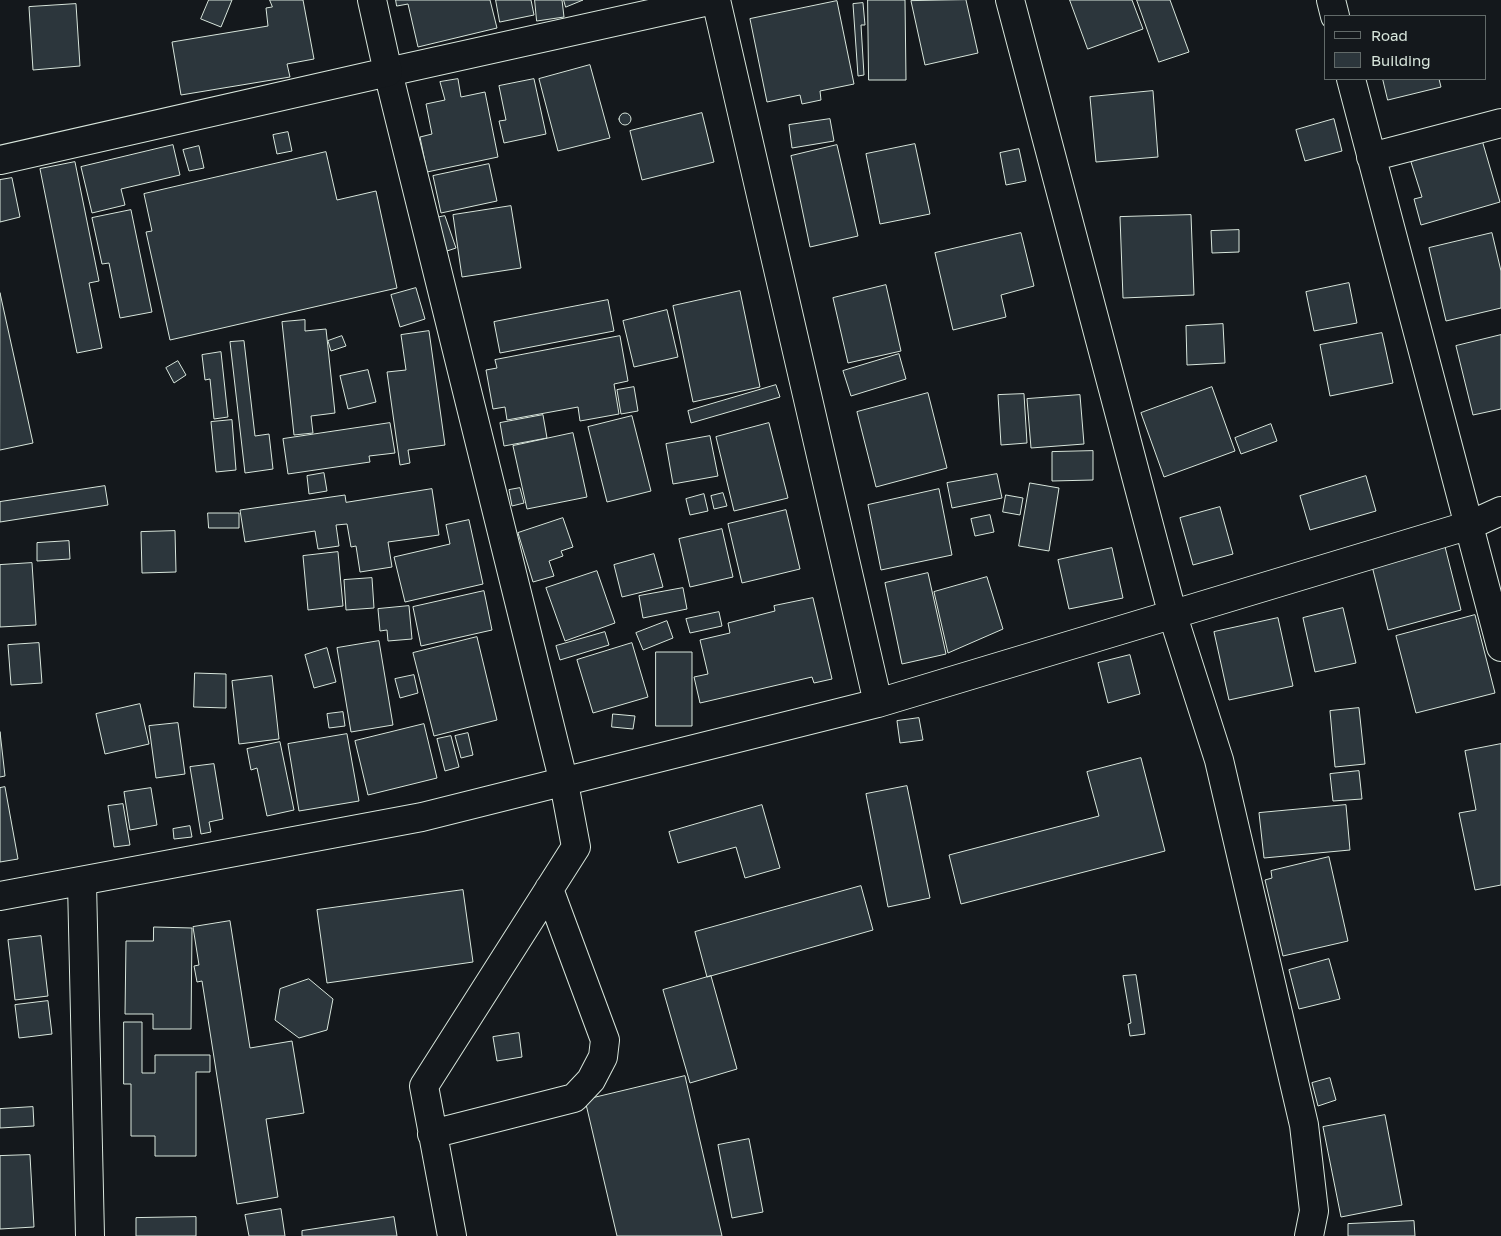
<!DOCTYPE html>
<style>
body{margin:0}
#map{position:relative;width:1501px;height:1236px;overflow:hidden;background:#14181c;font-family:"Golos Text",sans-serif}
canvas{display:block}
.legend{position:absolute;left:1324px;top:15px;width:162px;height:65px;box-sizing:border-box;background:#14181c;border:1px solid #626a69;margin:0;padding:6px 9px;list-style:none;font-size:15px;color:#d8e6dc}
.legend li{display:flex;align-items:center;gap:10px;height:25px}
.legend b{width:25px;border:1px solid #626a69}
</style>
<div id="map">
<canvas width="1501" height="1236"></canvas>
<ul class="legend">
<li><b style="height:6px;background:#14181c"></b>Road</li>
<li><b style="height:14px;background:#2c363c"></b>Building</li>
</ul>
</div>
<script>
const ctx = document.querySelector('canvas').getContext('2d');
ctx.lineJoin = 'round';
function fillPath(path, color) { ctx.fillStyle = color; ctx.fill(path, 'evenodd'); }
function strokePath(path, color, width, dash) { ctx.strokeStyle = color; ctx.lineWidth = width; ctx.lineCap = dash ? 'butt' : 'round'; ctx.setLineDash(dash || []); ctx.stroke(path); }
const building = new Path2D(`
 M209,0h23l-11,27 -20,-8z
 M270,0h33l11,59 -27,5 3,13 -109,18 -9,-53 96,-16 -2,-18 6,-1z
 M396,0h94l7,28 -79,19 -10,-43 -11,2z
 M496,0h35l3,15 -34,7z
 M535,0h27l2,17 -27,4z
 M564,0h19l-17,7z
 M868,0h37l1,80h-37z
 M966,0l12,53 -53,12 -14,-64z
 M1070,0h62l11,29 -55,20z
 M1137,0h33l19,52 -30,10z
 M837,1l17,83 -34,7 1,9 -19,4 -2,-9 -33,7 -17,-83z
 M863,3l2,22h-4l3,50 -6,1 -5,-72z
 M76,4l4,62 -47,4 -4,-63z
 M590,65l20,73 -52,13 -19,-72z
 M458,79l3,18 24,-5 13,65 -71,15 -7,-35 12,-3 -6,-30 19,-4 -5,-18z
 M534,79l12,55 -42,9 -5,-22 7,-1 -7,-34z
 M1383,79h56l2,8 -53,13z
 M1153,91l5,66 -62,5 -6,-65z
 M619 119a6 6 0 1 1 12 0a6 6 0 1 1-12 0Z
 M702,113l12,49 -72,18 -12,-49z
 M830,119l4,22 -42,7 -3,-23z
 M1334,119l8,32 -37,10 -9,-31z
 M288,132l4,19 -15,3 -4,-19z
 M1482,140l18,62 -79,23 -7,-26 8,-2 -11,-35z
 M915,144l15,70 -50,10 -14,-70z
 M173,145l7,30 -59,14 4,16 -33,8 -11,-46z
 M837,145l21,91 -48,11 -19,-91z
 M199,146l5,22 -15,3 -6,-21z
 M1019,149l7,32 -20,4 -6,-32z
 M326,152l11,48 39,-9 21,97 -227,52 -24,-108 6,-1 -8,-37z
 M75,162l24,119 -10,2 13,65 -25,5 -37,-184z
 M489,164l8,37 -56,12 -8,-37z
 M12,178l8,39 -20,5v-42z
 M511,206l10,62 -59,9 -9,-62z
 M131,210l21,102 -32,6 -11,-55 -7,1 -10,-46z
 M1191,215l3,80 -71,3 -3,-81z
 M445,216l11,32 -9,3 -12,-33z
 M1239,230v22l-27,1 -1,-22z
 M1021,233l13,53 -33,9 5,22 -53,13 -18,-77z
 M1492,233l9,38v37l-55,13 -17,-73z
 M1349,283l8,40 -43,8 -8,-39z
 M886,285l15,66 -53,12 -15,-65z
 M416,288l9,31 -25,8 -9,-32z
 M740,291l20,96 -67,15 -20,-96z
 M0,293l33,150 -33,7z
 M608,300l6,31 -114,22 -6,-31z
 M667,310l11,47 -44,10 -11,-46z
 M305,320v11l21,-2 9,84 -24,3 2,17 -19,2 -12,-113z
 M1223,324l2,39 -38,2 -1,-39z
 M429,331l16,114 -37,5 2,13 -10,2 -13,-93 19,-2 -5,-35z
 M1382,333l11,50 -63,13 -10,-51z
 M1501,335v74l-28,6 -17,-69z
 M342,336l4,10 -15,5 -3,-10z
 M620,336l8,45 -14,3 5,30 -39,7 -2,-14 -71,13 -2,-13 -12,2 -7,-39 11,-2 -2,-8z
 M244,341l11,95 14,-2 4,35 -28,4 -15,-131z
 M221,352l7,65 -14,2 -4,-40 -5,1 -3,-25z
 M899,354l7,25 -55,17 -8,-25z
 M178,361l8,14 -12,8 -8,-15z
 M368,370l8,32 -28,7 -8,-33z
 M776,385l4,12 -89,26 -3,-12z
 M634,387l4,24 -17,3 -4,-24z
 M1212,387l23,64 -71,26 -23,-64z
 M928,393l19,75 -71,19 -19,-75z
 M1024,394l3,49 -26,2 -3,-50z
 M1080,395l4,49 -53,4 -4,-49z
 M543,415l4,23 -43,8 -4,-23z
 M632,416l19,75 -44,11 -19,-75z
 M232,420l4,50 -20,2 -5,-50z
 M390,423l5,30 -26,3 1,6 -82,12 -5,-35z
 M769,423l19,75 -54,13 -18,-74z
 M1271,424l6,17 -36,13 -6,-16z
 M573,433l14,64 -60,12 -14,-63z
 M710,436l8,40 -45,8 -7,-40z
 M1093,451v29l-41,1v-29z
 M324,473l3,18 -18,3 -2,-18z
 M997,474l5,24 -50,10 -5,-25z
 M1366,476l10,35 -66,19 -10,-34z
 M1030,483l29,5 -10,63 -30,-5z
 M105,486l3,19 -108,17v-20z
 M520,488l4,15 -12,3 -3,-16z
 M432,489l7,46 -51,7 4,25 -32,5 -4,-26 -5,1 -4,-23 -11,1 3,21 -21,3 -3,-18 -70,11 -5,-32 105,-15 1,7z
 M939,489l13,66 -71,15 -13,-65z
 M723,493l4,13 -13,3 -3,-13z
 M704,494l4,17 -18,4 -4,-16z
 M1006,495l17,3 -3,17 -17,-3z
 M1220,507l13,47 -40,11 -13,-47z
 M786,510l14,59 -58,14 -14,-59z
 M208,513h31v15h-30z
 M990,515l4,17 -19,4 -4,-17z
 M563,518l10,29 -12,4 2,5 -14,5 5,15 -21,6 -15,-49z
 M469,520l14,64 -78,18 -11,-45 56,-13 -4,-19z
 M1440,527l21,83 -73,20 -21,-84z
 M722,529l11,48 -43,10 -11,-48z
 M175,531l1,41 -34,1 -1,-41z
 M69,541l1,18 -33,2v-18z
 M1112,548l11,50 -54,11 -11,-49z
 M338,552l5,54 -35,4 -5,-54z
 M654,554l9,33 -41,10 -8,-32z
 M32,563l4,62 -36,2v-62z
 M597,571l18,52 -50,18 -19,-53z
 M928,573l18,81 -44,10 -17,-81z
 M987,577l16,52 -55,24 -14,-61z
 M372,578l2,30 -28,2 -2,-30z
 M683,588l4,21 -44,9 -4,-22z
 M484,591l8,39 -71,16 -8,-39z
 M813,598l19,81 -18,4 -2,-6 -112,26 -6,-26 14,-3 -8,-34 30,-7 -2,-10 47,-12 -1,-5z
 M409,606l3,33 -24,2 -1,-11 -7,1 -2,-22z
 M1343,608l13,55 -41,9 -12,-54z
 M719,612l3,14 -32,7 -4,-14z
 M1475,615l20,78 -79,20 -20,-77z
 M1278,618l15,68 -64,14 -15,-68z
 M667,621l6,17 -30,12 -7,-17z
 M605,632l4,13 -49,15 -4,-14z
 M477,637l20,83 -63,16 -21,-83z
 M379,641l14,84 -42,7 -14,-84z
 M39,643l3,40 -31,2 -3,-40z
 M632,643l16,54 -55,16 -16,-53z
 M327,648l9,34 -22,6 -9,-33z
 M656,652h36v74h-36z
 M1130,655l10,39 -32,9 -10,-40z
 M195,673l31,1v34l-32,-1z
 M414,675l4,18 -18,5 -5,-19z
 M272,676l7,63 -40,5 -7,-63z
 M140,704l9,40 -44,10 -9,-40z
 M1359,708l6,56 -30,3 -5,-56z
 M343,712l2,14 -16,2 -2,-14z
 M613,714l22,2 -2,13 -21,-2z
 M919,718l4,22 -23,3 -3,-22z
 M178,723l7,51 -29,4 -7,-52z
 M424,724l13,54 -69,17 -13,-54z
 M0,732l5,44 -5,1z
 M468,733l5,22 -12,3 -6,-22z
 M347,734l12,67 -60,10 -11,-67z
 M451,736l8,31 -14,4 -8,-32z
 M280,742l14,68 -27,6 -10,-48 -6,2 -4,-21z
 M1501,744v141l-26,5 -16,-77 17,-3 -11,-59z
 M1141,758l24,93 -204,53 -12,-49 150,-39 -12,-44z
 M214,764l9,55 -14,3 2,10 -10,2 -11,-67z
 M1359,771l3,28 -29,2 -3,-27z
 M907,786l23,112 -42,9 -22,-113z
 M5,787l13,72 -18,3v-74z
 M151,788l6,37 -27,5 -6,-38z
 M123,804l7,41 -16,2 -6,-41z
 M762,805l18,63 -35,10 -9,-31 -58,16 -9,-31z
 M1346,805l4,45 -86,8 -5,-45z
 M190,826l2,11 -18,2 -1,-10z
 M1329,857l19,84 -65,15 -18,-76 7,-2 -1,-7z
 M861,886l12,44 -166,47 -12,-45z
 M463,890l10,72 -146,21 -10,-73z
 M230,921l20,127 42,-7 12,72 -38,6 12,78 -41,7 -35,-223 -5,1 -3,-16 5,-1 -6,-38z
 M154,927l38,1 -1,101h-38v-15h-28l1,-73h27z
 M41,936l7,60 -33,4 -7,-60z
 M1329,959l11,40 -41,10 -10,-39z
 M1136,975l9,59 -15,2 -2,-12 3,-1 -8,-47z
 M711,976l26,93 -47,14 -27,-93z
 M309,979l24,20 -6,31 -28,8 -24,-18 5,-31z
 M48,1001l4,33 -33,4 -4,-33z
 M124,1022h18v51h13v-18h55v17h-14v84h-41v-20h-24v-52h-7z
 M519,1033l3,24 -25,4 -4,-24z
 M685,1076l37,160h-105l-32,-136z
 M1330,1078l6,22 -18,6 -6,-23z
 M33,1107l1,19 -34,2v-19z
 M1385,1115l17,90 -61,12 -18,-90z
 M749,1139l14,73 -31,6 -14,-73z
 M30,1155l4,72 -34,2v-73z
 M281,1209l4,27h-36l-4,-21z
 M196,1217v19h-60v-18z
 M394,1217l3,19h-95v-5z
 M1414,1221l1,15h-67v-12z`);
const minor = new Path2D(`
 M716,0l162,703
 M1010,0l163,616 46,144 85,365 10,86 -5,25
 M1331,0l4,16
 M1351,79l150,568
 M1371,157l130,-34
 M82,883l8,353
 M0,896l422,-79 456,-114 592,-178 31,-14
 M432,1134l142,-36 17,-18 12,-23 2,-17 -56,-151
 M452,1236l-28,-150 152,-239 -12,-64 -176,-711 325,-72`);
const tertiary = new Path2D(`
 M0,160l388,-88 -16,-72`);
fillPath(building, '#2c363c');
strokePath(building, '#d8e6dc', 1);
strokePath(minor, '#d8e6dc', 30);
strokePath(tertiary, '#d8e6dc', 30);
strokePath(minor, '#14181c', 28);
strokePath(tertiary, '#14181c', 28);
</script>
